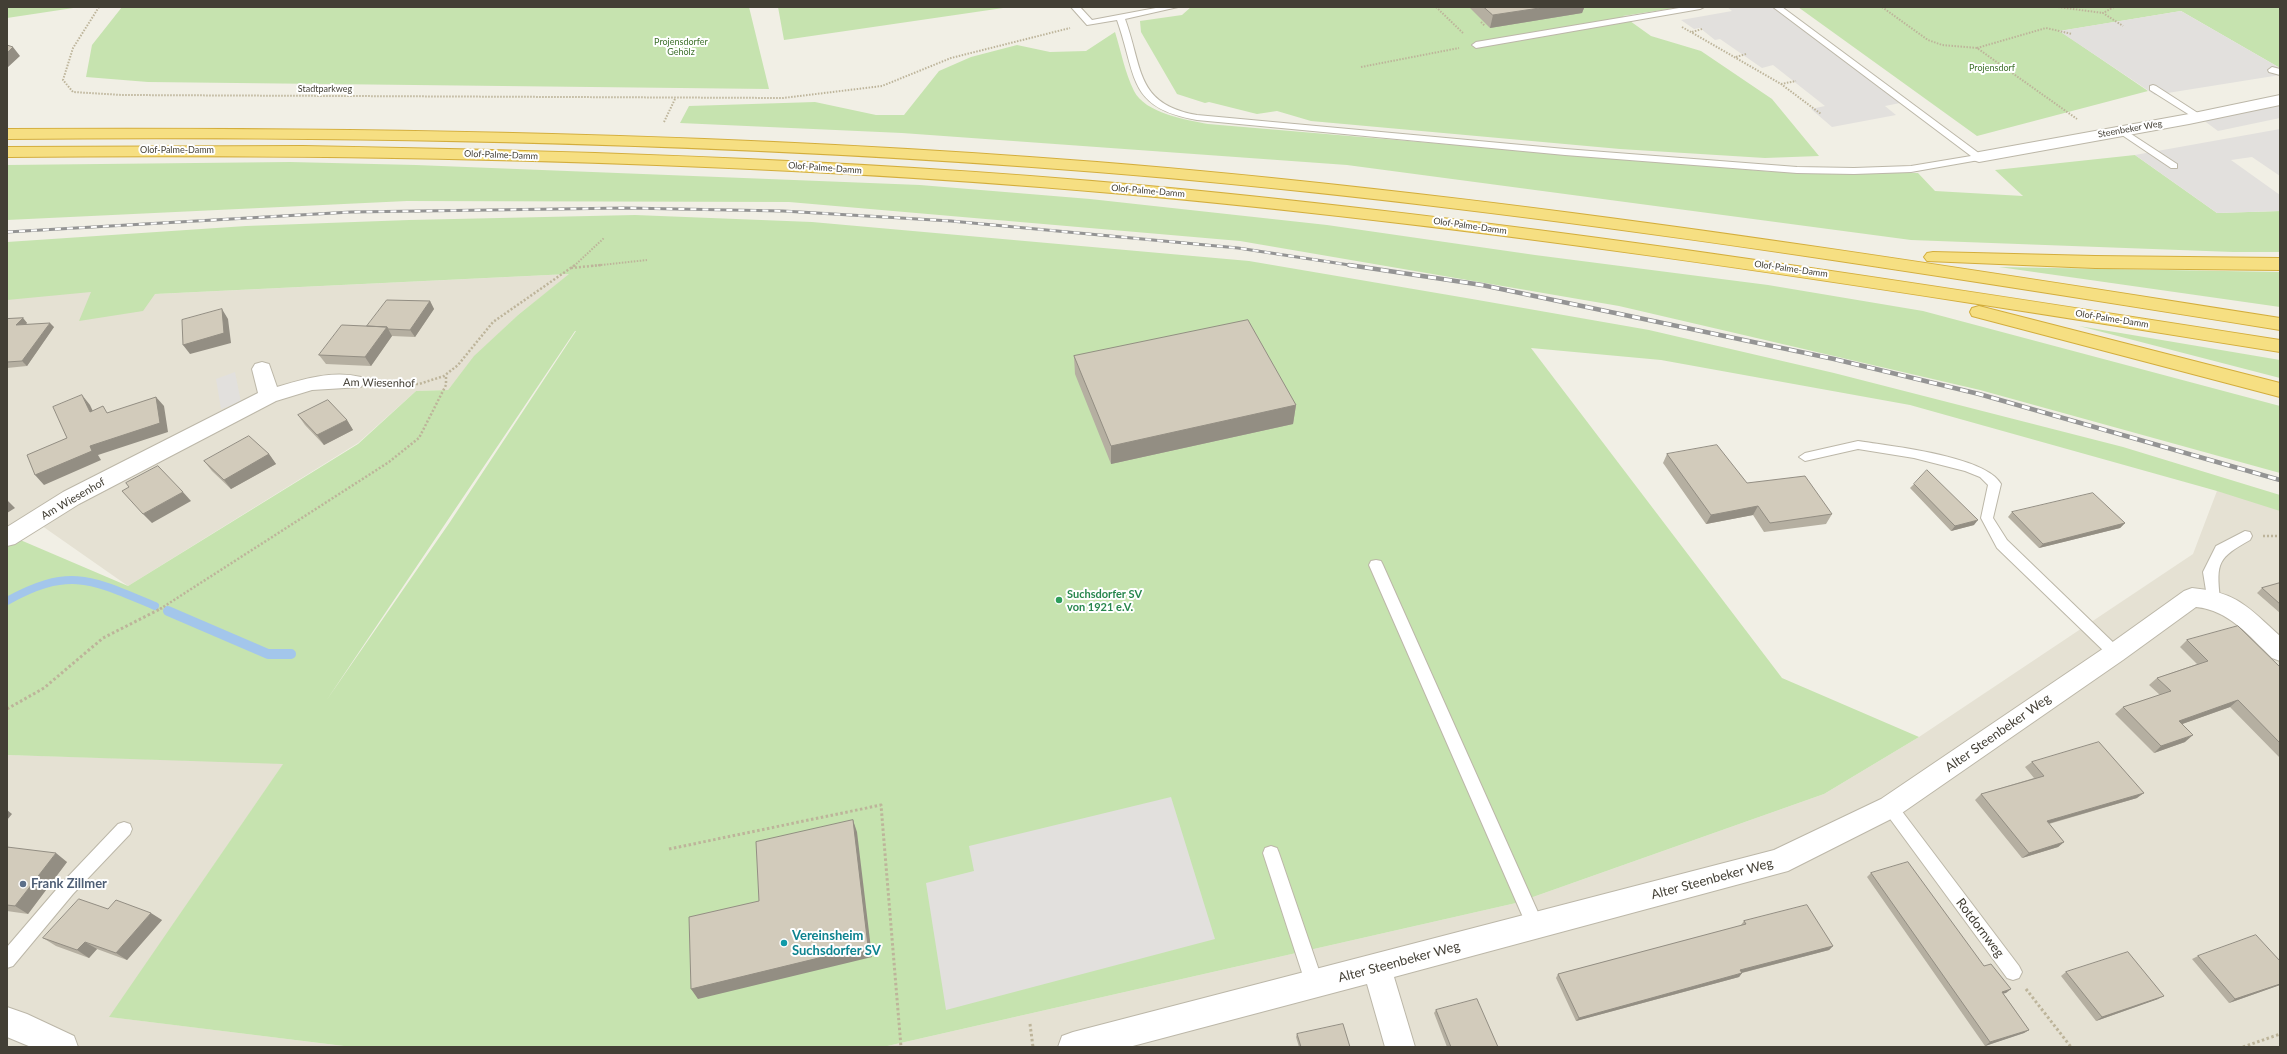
<!DOCTYPE html>
<meta charset="utf-8">
<style>
body{margin:0}
#map{position:relative;width:2287px;height:1054px;overflow:hidden;background:#f1efe5;font-family:Lato,sans-serif}
canvas{display:block}
.frame{position:absolute;inset:0;border:8px solid #433f35;pointer-events:none}
</style>
<div id="map">
<canvas width="2287" height="1054"></canvas>
<div class="frame"></div>
</div>
<script>
const ctx = document.querySelector('canvas').getContext('2d');
ctx.lineJoin = 'round';
function fillPath(path, color) { ctx.fillStyle = color; ctx.fill(path, 'evenodd'); }
function strokePath(path, color, width, dash) { ctx.strokeStyle = color; ctx.lineWidth = width; ctx.lineCap = dash ? 'butt' : 'round'; ctx.setLineDash(dash || []); ctx.stroke(path); }
function write(font, color, halo, rows, align = 'center') {
  ctx.font = font + ' Lato,sans-serif'; ctx.lineWidth = 4; ctx.setLineDash([]); ctx.textBaseline = 'middle'; ctx.strokeStyle = halo; ctx.fillStyle = color; for (const [text, x, y, turn = 0] of rows) {
    ctx.save(); ctx.translate(x, y); ctx.rotate((+turn || 0) * Math.PI / 180); ctx.textAlign = isNaN(turn) ? turn : align; if (halo) ctx.strokeText(text, 0, 0); ctx.fillText(text, 0, 0); ctx.restore();
  }
}
const residential = new Path2D(`
 M570,274l-52,41 -43,41 -27,34 -32,1 -58,52 -230,143 -93,-65 -28,17v-262l149,18z
 M2220,483l60,21v543h-1397l633,-144 308,-109 95,-57 274,-183z
 M7,755l277,8 -174,254 242,30h-345z`);
const green = new Path2D(`
 M7,7h73l-73,11z
 M122,7h627l20,82 -621,-7 -62,-5 6,-32z
 M778,7h232l-226,33z
 M1191,7h490l-58,9 28,20 50,15 71,48 47,57 -54,2 -145,-9 -309,-28 -34,-10 -20,3 -48,-12 -4,1 -28,-9 -36,-62 -1,-11 42,-6z
 M1798,7h482v61l-99,-57 -121,20 88,60 -171,45z
 M1115,32c6,19 10,41 19,59 11,22 52,29 74,33l567,48 143,1 17,18 88,5 -28,-26 140,-15 82,58 63,-2v41h-47l-322,-12 -564,-75 -445,-32 -222,-10 9,-17 126,-4 61,13h28l35,-44 32,-14 46,-12 33,7 36,-1z
 M290,162l126,3 504,20 170,14 237,26 208,30 233,30 155,26 357,95v67l-300,-83 -361,-84 -379,-65 -451,-39 -382,-1 -400,19v-55z
 M635,215l177,7 437,39 223,38 177,31 185,43 289,74 157,48v16l-63,-20 -307,-86 -249,-45 -130,-12 251,330 137,59 -95,57 -308,109 -633,144h-531l-243,-30 174,-253 -276,-9v-209l11,-7 110,47 230,-142 58,-53 32,-1 26,-34 44,-41 51,-41 -414,20 -12,17 -64,10 12,-29 -84,8v-58l239,-16 163,-6zM576,331l-126,191 -124,179 249,-370z
 M1999,267l281,5v35z
 M2079,326l201,34v18z`);
const parking = new Path2D(`
 M1727,7h50l128,95 -20,4 11,9 -64,12 -21,-18 14,-3 -52,-41 -11,3 -42,-29 -5,1 -15,-12 -6,1 -13,-9 51,-9z
 M2181,11l99,57v7l-125,20 -96,-64z
 M2280,103v15l-62,13 -19,-14z
 M2280,129v47l-28,-19 -21,3 49,35v16l-63,2 -82,-58z
 M235,372l6,30 -20,7 -5,-30z
 M1171,797l44,142 -269,71 -20,-127 48,-12 -5,-25z`);
const streamFar1 = new Path2D(`
 M7,601c63,-35 86,-21 148,5`);
const stream = new Path2D(`
 M168,611l100,43h23`);
const pathFar2 = new Path2D(`
 M99,7l-26,41 -10,32 10,12 49,3 661,3 99,-12 69,-28 119,-30
 M1436,7l28,27
 M1882,7l46,33 14,5 35,3 100,71
 M2058,7l45,6
 M2114,7l-11,6 20,13
 M1481,22l4,4
 M1682,27l99,57 40,30
 M1692,32l10,-3
 M1977,48l69,-20 26,6
 M1736,57l10,-3
 M1361,67l98,-19
 M1781,84l15,-3
 M664,122l11,-23
 M574,266l30,-28
 M592,266l55,-6`);
const pathFar1 = new Path2D(`
 M571,268l30,-3
 M376,383l43,1 25,-8 14,-11 35,-43 82,-57
 M2263,536h17
 M160,609l229,-147 30,-24 27,-53v-10`);
const path = new Path2D(`
 M7,709l37,-21 59,-50 59,-30
 M669,849l212,-44 20,242
 M2026,989l45,58
 M1030,1024l3,23
 M2243,1047l37,-13`);
const service = new Path2D(`
 M1071,7h9l12,13 69,-13h17l-53,12c18,49 10,85 72,96l368,34 232,18 57,1 57,-2 60,-10 -198,-149h9l202,150 -5,3 -68,12 -57,2 -57,-1 -232,-18 -368,-35c-70,-12 -60,-44 -80,-100l-30,5z
 M1685,7h19l-4,2 -224,39 -4,-3 4,-3z
 M2272,67l8,2v6l-11,-3 -1,-2z
 M2153,85l3,1 48,31 -8,2 -46,-29v-4z
 M2122,128l55,36v4h-6l-52,-35v-4z
 M1858,441c32,5 128,15 143,43l-8,34 14,22 113,109 2,4 -2,4 -5,2 -5,-2 -113,-109 -16,-30 7,-33 -8,-8 -15,-6 -51,-13 -56,-9 -53,12 -6,-4 6,-4z
 M2245,531l5,1 2,4 -2,4c-32,18 -34,22 -30,59l-2,4h-10l-5,-31 13,-26z
 M1376,560l5,1 2,4 158,354 2,6 -2,6 -6,2 -6,-2 -160,-366 2,-4z
 M1890,800l5,2 124,164 3,6 -3,6 -6,2 -6,-2 -122,-166 -3,-5 3,-5z
 M124,822l6,2 2,5 -2,5 -57,60 -60,72 -6,2v-21l54,-63 57,-60z
 M1271,846l6,2 2,5 45,132 -3,6 -6,3 -6,-3 -3,-6 -43,-132 2,-5z`);
const minor = new Path2D(`
 M2280,95v10l-91,19 -210,38 -6,-2 -2,-3 2,-3 6,-2 210,-38z
 M262,362l7,2 8,23c26,-8 56,-17 84,-10l3,5 -3,5 -49,3 -36,11 -197,103 -64,40 -8,2v-19l56,-35 195,-99 -6,-24 3,-5z
 M2192,588c45,4 56,19 88,48v25l-8,-3c-23,-22 -43,-48 -76,-51l-73,53 -224,155 -111,56 -394,106 21,70h-30l-18,-63 -238,63h-71l4,-11 11,-4 701,-182 107,-51 226,-153 77,-55z
 M7,1007l20,7 47,22 4,11h-47l-24,-10z`);
const trunk = new Path2D(`
 M7,129c363,-2 727,4 1090,33 396,32 790,94 1183,156v12c-393,-63 -786,-126 -1183,-158 -363,-29 -726,-36 -1090,-33z
 M303,146c296,5 593,15 888,44 365,36 727,93 1089,150v12c-412,-66 -824,-132 -1240,-165 -344,-27 -688,-33 -1033,-30v-10z
 M1933,252l162,4 185,2v12l-185,-2 -168,-7 -3,-4 3,-4z
 M1979,306l301,77v14l-308,-81 -2,-4 2,-4z`);
const railFar1 = new Path2D(`
 M7,232l344,-20 275,-4 157,3 168,10 287,27 118,18`);
const rail = new Path2D(`
 M1349,265l133,20 352,74 145,35 301,86`);
const wall = new Path2D(`
 M1469,7h123l-8,1 -2,5 -92,15z
 M430,301l4,8 -19,28 -23,-1 -21,30 -45,-2 -7,-9 48,-29z
 M23,318l4,5 -1,1 28,3 -27,39 -20,2v-49z
 M1074,356l222,49 -3,19 -182,40 -36,-90z
 M298,415l49,5 6,10 -29,15 -19,-20z
 M269,454l7,10 -45,25 -19,-18 -8,-10z
 M1667,454l80,29 85,31 -6,10 -62,8 -11,-17 -47,9 -43,-61z
 M1914,484l60,41 -23,6 -41,-43z
 M2012,512l113,11 -5,5 -81,20 -31,-31z
 M2280,583v30l-23,-20 5,-5z
 M2187,640l93,27v91l-50,-51 -48,17 3,18 -31,11 -39,-39 8,-7 37,-12 -11,-10 8,-7 40,-14 -17,-17z
 M2032,762l105,36 -88,26 15,18 -6,5 -36,11 -47,-58 6,-6 53,-16 -9,-11z
 M7,847l60,15 -39,52 -21,-3z
 M1871,873l113,93 22,27h-3l26,37 -5,3 -39,13 -118,-169z
 M108,909l54,11 -35,40 -30,-11 -8,9 -33,-12 -13,-8z
 M1744,921l89,25 -4,4 -87,23 -3,4 -163,44 -20,-43 2,-4 183,-48v-1z
 M2198,956l82,5v24l-51,18 -37,-44z
 M2066,972l92,27 -62,22 -35,-45z
 M1436,1010l62,37h-51l-13,-34z
 M1297,1034l53,13h-51l-3,-10z`);
const shadedWall = new Path2D(`
 M1546,7h46l-8,1 -2,5 -92,15 3,-13z
 M13,47l7,9 -13,12v-15z
 M430,301l4,8 -19,28 -5,-7z
 M222,309l6,10 3,24 -41,11 -7,-9z
 M23,318l4,5 -7,7 -4,-5z
 M50,323l4,4 -27,39 -5,-5z
 M387,327l5,9 -21,30 -6,-9z
 M82,395l8,10 8,17 -8,-10z
 M156,397l8,9 4,26 -70,23 3,5 -57,25 -9,-10z
 M1296,405l-3,19 -182,40v-18z
 M347,420l6,10 -29,15 -7,-10z
 M269,454l7,10 -45,25 -7,-9z
 M183,492l8,9 -39,22 -9,-9z
 M7,500l8,8 -8,5z
 M1758,506l-5,9 -47,9 5,-9z
 M1978,520l-4,5 -23,6 4,-5z
 M2125,523l-5,5 -81,20 4,-4z
 M2238,700l-8,7 -59,21 8,-7z
 M2193,735l-8,7 -31,11 7,-7z
 M2144,793l-7,5 -97,28 7,-5z
 M7,810l5,4 -5,6z
 M853,820l4,12 15,125 -174,42 -7,-10z
 M2064,842l-6,5 -36,11 7,-5z
 M56,853l11,9 -39,52 -13,-8z
 M151,913l11,7 -35,40 -11,-7z
 M85,942l12,7 -8,9 -12,-8z
 M1833,946l-4,4 -92,24 3,-4z
 M1742,973l-3,4 -163,44 3,-3z
 M2280,984v1l-51,18 6,-4z
 M2011,989l-5,4 -9,2 5,-3z
 M2164,996l-6,3 -62,22 6,-4z
 M2029,1030l-5,3 -39,13 5,-4z`);
const building = new Path2D(`
 M1484,7h62l-53,8z
 M7,45l6,2 -6,6z
 M387,300l43,1 -20,29 -22,-1 -1,-2 -20,-1z
 M222,309l2,24 -41,12 -1,-25z
 M23,318l-7,7 34,-2 -28,38 -15,1v-43z
 M1248,320l48,85 -185,41 -37,-90z
 M342,325l45,2 -22,30 -46,-2z
 M82,395l8,17 13,-6 4,7 49,-16 4,26 -70,23 2,5 -57,24 -8,-20 40,-17 -14,-31z
 M328,400l19,20 -30,15 -19,-20z
 M249,436l20,18 -45,26 -20,-19z
 M1717,445l30,38 58,-7 27,38 -62,9 -12,-17 -47,9 -44,-61z
 M158,466l25,26 -40,22 -21,-23 7,-4 -3,-4z
 M1927,470l51,50 -23,6 -41,-42z
 M2093,493l32,30 -82,21 -31,-32z
 M2280,583v21l-18,-16z
 M2238,626l42,41v76l-42,-43 -59,21 14,14 -32,11 -38,-39 48,-16 -14,-13 51,-17 -21,-21z
 M2099,742l45,51 -97,28 17,21 -35,11 -48,-59 63,-18 -12,-14z
 M853,820l15,126 -177,43 -2,-72 70,-16 -3,-59z
 M7,847l49,6 -41,53 -8,-1z
 M1908,862l76,104 7,-2 20,25 -9,3 27,38 -39,12 -119,-169z
 M79,899l29,10 8,-9 35,13 -35,40 -31,-11 -8,8 -34,-12z
 M1807,905l26,41 -93,24 2,3 -163,45 -21,-44 188,-50 -2,-3z
 M2256,935l24,26v23l-45,15 -37,-43z
 M2128,952l36,44 -62,21 -36,-45z
 M1477,999l21,48h-47l-15,-37z
 M1343,1024l7,23h-49l-4,-13z`);
const markers = [
 [1059,600,4,"#2e9e5b"],
 [23,884,4,"#5c6f8a"],
 [784,943,4,"#0f9aa8"]
];
const farParknames = [
 ["Projensdorfer",681,42],
 ["Gehölz",681,52],
 ["Projensdorf",1992,68]
];
const farStreetnames = [
 ["Stadtparkweg",325,89],
 ["Steenbeker Weg",2130,129,-10],
 ["Olof-Palme-Damm",177,150],
 ["Olof-Palme-Damm",501,155,2],
 ["Olof-Palme-Damm",825,168,4],
 ["Olof-Palme-Damm",1148,191,5],
 ["Olof-Palme-Damm",1470,226,8],
 ["Olof-Palme-Damm",1791,269,8],
 ["Olof-Palme-Damm",2112,319,9]
];
const streetNames = [
 ["Am Wiesenhof",379,383,1],
 ["Am Wiesenhof",73,499,-30]
];
const leisureNames = [
 ["Suchsdorfer SV",1067,594],
 ["von 1921 e.V.",1067,607]
];
const nearStreetnames = [
 ["Alter Steenbeker Weg",1998,733,-35],
 ["Alter Steenbeker Weg",1712,879,-15],
 ["Rotdornweg",1980,928,53],
 ["Alter Steenbeker Weg",1399,962,-15]
];
const nearServicenames = [
 ["Frank Zillmer",31,884]
];
const nearCulturenames = [
 ["Vereinsheim",792,936],
 ["Suchsdorfer SV",792,951]
];
fillPath(residential, '#e5e1d3');
fillPath(green, '#c6e3af');
fillPath(parking, '#e2e0dd');
strokePath(streamFar1, '#a3c6eb', 8);
strokePath(stream, '#a3c6eb', 10);
strokePath(service, '#bcb7a8', 2);
strokePath(minor, '#bcb7a8', 2);
strokePath(trunk, '#d3ad3c', 2);
strokePath(pathFar2, '#bdb49a', 2, [1.5, 1.5]);
strokePath(pathFar1, '#bdb49a', 2.5, [2, 2]);
strokePath(path, '#bdb49a', 3, [2.5, 2.5]);
fillPath(service, '#fff');
fillPath(minor, '#fff');
fillPath(trunk, '#f6df82');
strokePath(railFar1, '#949494', 3);
strokePath(rail, '#949494', 4.5);
strokePath(railFar1, '#fff', 2, [6]);
strokePath(rail, '#fff', 3, [8]);
fillPath(wall, '#b5afa1');
fillPath(shadedWall, '#938e83');
fillPath(building, '#d2cbbb');
strokePath(building, '#938e83', 1);
for (const [x, y, r, color] of markers) { const dot = new Path2D(); dot.arc(x, y, r, 0, 2 * Math.PI); ctx.fillStyle = color; ctx.fill(dot); strokePath(dot, '#fff', 1.5); }
write('9px', '#3e712c', '#fff', farParknames);
write('9px', '#433f35', '#fff', farStreetnames);
write('11px', '#433f35', '#fff', streetNames);
write('bold 11px', '#27864d', '#fff', leisureNames, 'left');
write('13px', '#433f35', '#fff', nearStreetnames);
write('bold 13px', '#4e5e75', '#fff', nearServicenames, 'left');
write('bold 13px', '#0d838f', '#fff', nearCulturenames, 'left');
</script>
